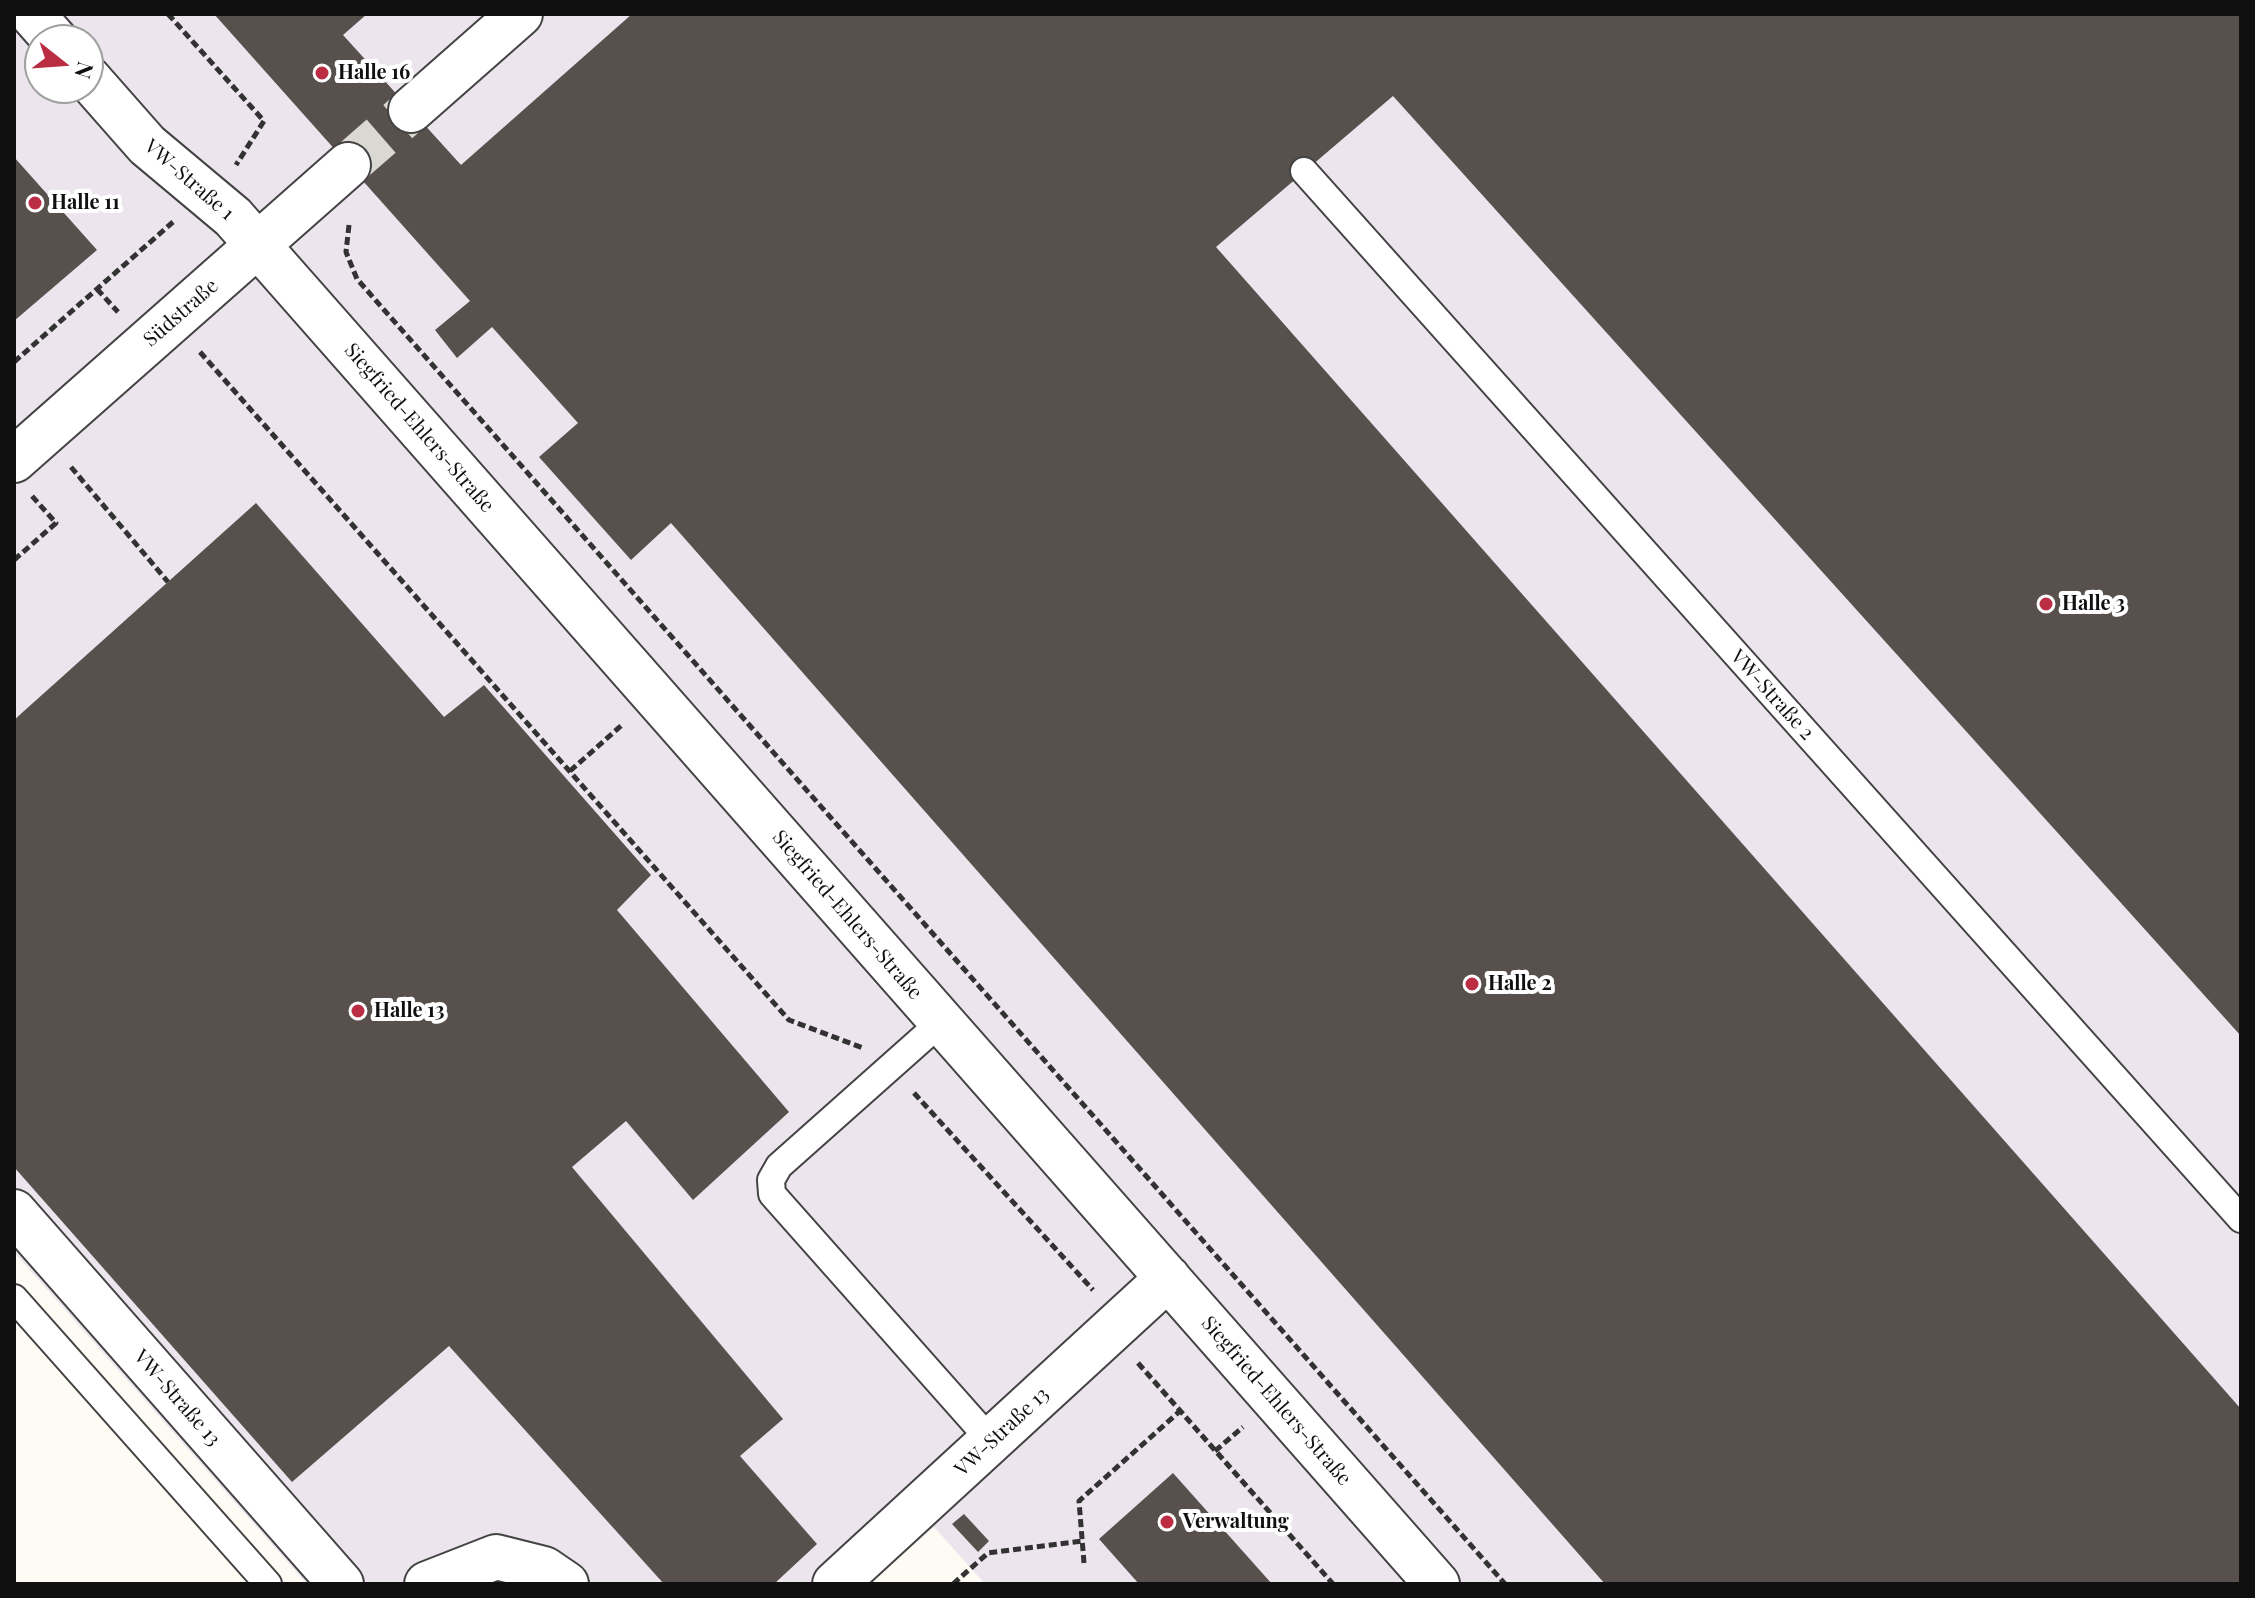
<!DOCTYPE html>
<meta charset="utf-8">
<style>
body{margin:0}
#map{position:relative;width:2255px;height:1598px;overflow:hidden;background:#fefbf4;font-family:"Playfair Display",serif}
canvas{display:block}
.frame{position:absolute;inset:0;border:16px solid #101010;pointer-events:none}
.north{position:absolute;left:24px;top:24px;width:80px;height:80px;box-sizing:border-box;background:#fff;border:2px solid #9f9f9f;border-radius:50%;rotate:107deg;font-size:22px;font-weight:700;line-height:32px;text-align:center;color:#101010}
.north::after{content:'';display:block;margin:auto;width:28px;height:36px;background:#bb2d43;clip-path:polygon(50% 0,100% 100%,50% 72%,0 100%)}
</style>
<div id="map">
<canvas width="2255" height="1598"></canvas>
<div class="frame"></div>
<div class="north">N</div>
</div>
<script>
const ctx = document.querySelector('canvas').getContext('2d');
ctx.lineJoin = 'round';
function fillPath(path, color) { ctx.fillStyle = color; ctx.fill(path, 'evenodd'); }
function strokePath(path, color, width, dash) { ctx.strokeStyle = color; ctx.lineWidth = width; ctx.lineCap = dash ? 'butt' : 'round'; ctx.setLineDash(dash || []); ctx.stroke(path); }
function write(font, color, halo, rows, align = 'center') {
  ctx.font = font + ' "Playfair Display",serif'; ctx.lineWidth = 8; ctx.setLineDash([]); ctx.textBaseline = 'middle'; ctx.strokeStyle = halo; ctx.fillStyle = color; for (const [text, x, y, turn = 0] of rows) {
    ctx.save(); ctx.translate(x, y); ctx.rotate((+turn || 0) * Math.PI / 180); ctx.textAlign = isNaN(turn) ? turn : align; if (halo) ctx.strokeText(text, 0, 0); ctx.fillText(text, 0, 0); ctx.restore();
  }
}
const industrial = new Path2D(`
 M14,14h2227v1570h-1256l-51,-57 -65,57h-562l-293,-332zM40,40h48v48h-48z`);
const building = new Path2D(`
 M214,14h153l-24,21 118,130 171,-151h1609v1022l-848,-940 -177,151 1025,1162v175h-636l-934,-1061 -40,37 -92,-103 39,-34 -86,-96 -35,31 -22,-28 35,-29z
 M14,157l83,93 -83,71z
 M256,503l188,214 40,-32 167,190 -34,35 172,202 -96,88 -67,-79 -54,46 211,252 -43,37 77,88 -43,40h-110l-215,-238 -157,136 -278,-315v-447z
 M1173,1473l99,111h-133l-40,-45z
 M964,1514l25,27 -11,11 -26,-28z`);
const minorTunnel = new Path2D(`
 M348,165l63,-55`);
const path = new Path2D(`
 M168,14l96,107 -28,44
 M349,225l-3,27 11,27 1148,1305
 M97,289l21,23
 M200,352l589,668 74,28
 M14,362l159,-140
 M71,467l97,115
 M14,560l42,-37 -24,-27
 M570,771l52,-46
 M914,1093l179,197
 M1138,1363l195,221
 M1215,1451l28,-24
 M1084,1563l-5,-62 101,-90
 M953,1584l35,-31 94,-12`);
const service = new Path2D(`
 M1304,171l937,1048
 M941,1022l-162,144 -8,14 1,14 220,248
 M14,1298l254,286`);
const minor = new Path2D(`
 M32,14l23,26
 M88,78l59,67 86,72 1204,1367
 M411,110l109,-96
 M14,460l334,-295
 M14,1212l327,372
 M427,1584l69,-27 48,12 22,15
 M835,1584l333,-306`);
const markers = [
 [322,73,8,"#bb2d43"],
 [35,203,8,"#bb2d43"],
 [2046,604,8,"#bb2d43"],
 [1472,984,8,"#bb2d43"],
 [358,1011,8,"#bb2d43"],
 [1167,1522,8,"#bb2d43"]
];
const poiNames = [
 ["Halle 16",338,73],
 ["Halle 11",51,203],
 ["Halle 3",2062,604],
 ["Halle 2",1488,984],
 ["Halle 13",374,1011],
 ["Verwaltung",1183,1522]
];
const streetNames = [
 ["VW-Straße 1",189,180,41],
 ["Südstraße",181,313,-41],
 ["Siegfried-Ehlers-Straße",419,428,49],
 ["VW-Straße 2",1772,695,48],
 ["Siegfried-Ehlers-Straße",847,915,49],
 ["VW-Straße 13",177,1398,49],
 ["Siegfried-Ehlers-Straße",1276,1401,49],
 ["VW-Straße 13",1002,1432,-43]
];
fillPath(industrial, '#ece5ee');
fillPath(building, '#58504d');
strokePath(minorTunnel, '#dad8d2', 44, [44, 22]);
strokePath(service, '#434343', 30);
strokePath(minor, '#434343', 48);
strokePath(path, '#323232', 5, [8, 4]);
strokePath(service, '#fff', 26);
strokePath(minor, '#fff', 44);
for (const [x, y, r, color] of markers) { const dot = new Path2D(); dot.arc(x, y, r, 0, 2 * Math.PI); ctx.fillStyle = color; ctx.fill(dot); strokePath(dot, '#fff', 3); }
write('bold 20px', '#101010', '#fff', poiNames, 'left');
write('20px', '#101010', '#fff', streetNames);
</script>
